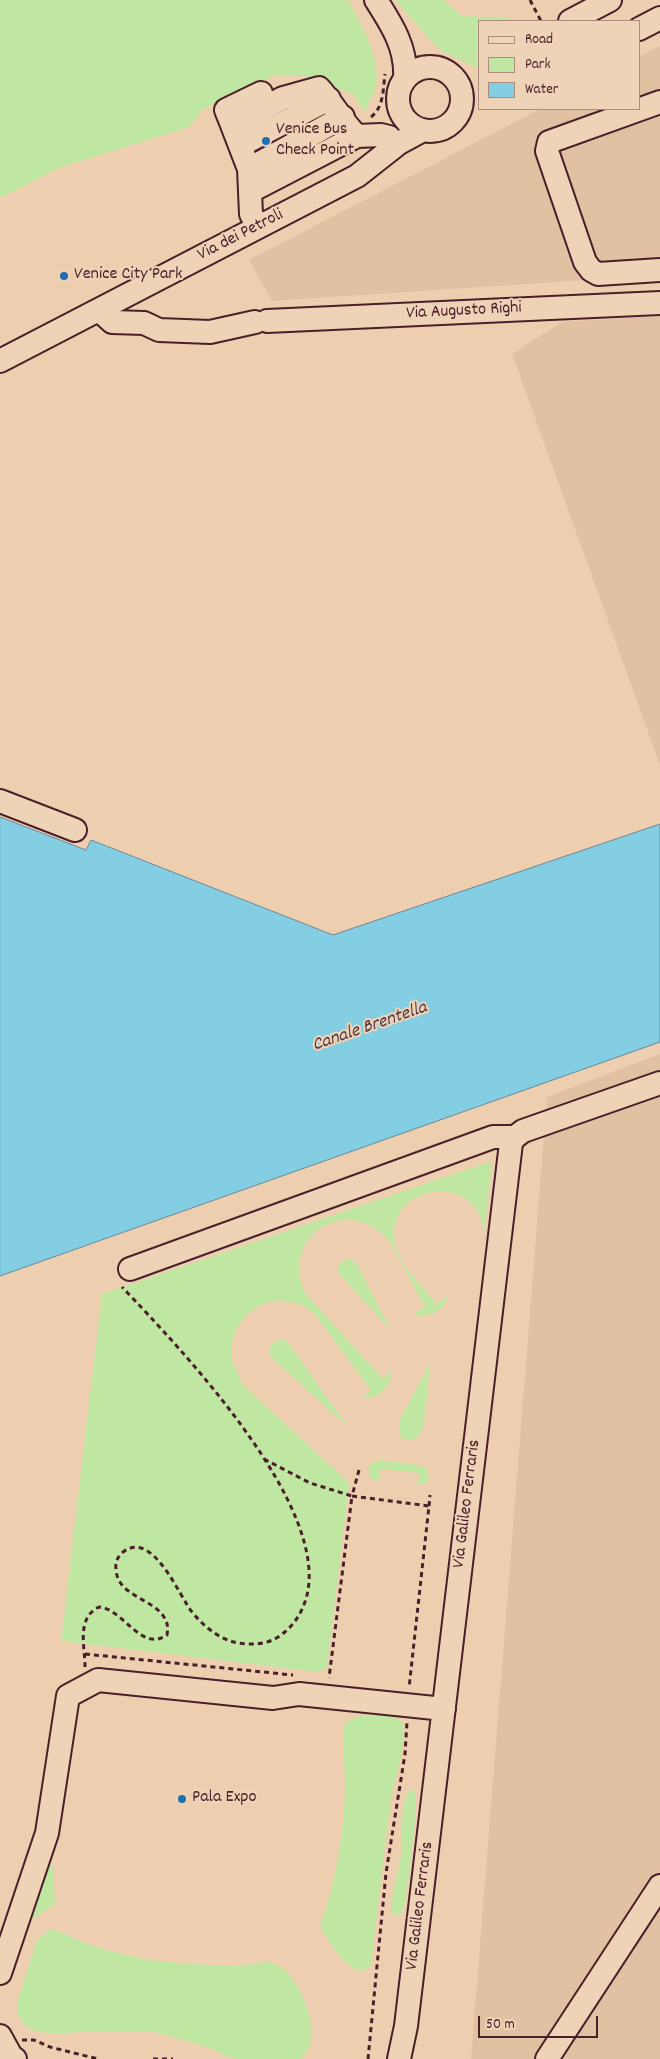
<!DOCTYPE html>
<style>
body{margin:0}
#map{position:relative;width:660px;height:2059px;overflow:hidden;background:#edcfb0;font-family:Dekko,sans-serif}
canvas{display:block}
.legend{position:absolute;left:478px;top:20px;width:162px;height:90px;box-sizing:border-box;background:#efd3b6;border:1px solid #ad8b7e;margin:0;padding:6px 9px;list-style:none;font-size:15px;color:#4a1f2b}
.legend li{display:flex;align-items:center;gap:10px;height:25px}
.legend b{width:25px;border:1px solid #ad8b7e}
.scale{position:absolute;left:478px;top:2016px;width:120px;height:22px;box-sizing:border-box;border:2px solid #4a1f2b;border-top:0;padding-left:6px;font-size:15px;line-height:18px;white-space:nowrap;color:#4a1f2b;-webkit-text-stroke:4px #efd3b6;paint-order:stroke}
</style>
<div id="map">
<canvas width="660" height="2059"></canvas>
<ul class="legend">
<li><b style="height:6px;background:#efd3b6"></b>Road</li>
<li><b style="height:14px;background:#c0e7a1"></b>Park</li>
<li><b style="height:14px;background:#83cee3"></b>Water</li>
</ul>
<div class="scale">50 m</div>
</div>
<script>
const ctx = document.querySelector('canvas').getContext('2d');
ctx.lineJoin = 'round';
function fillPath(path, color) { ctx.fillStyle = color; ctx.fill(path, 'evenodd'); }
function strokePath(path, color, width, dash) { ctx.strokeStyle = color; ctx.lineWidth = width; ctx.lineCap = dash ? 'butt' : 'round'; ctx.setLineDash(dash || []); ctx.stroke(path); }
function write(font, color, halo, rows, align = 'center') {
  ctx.font = font + ' Dekko,sans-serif'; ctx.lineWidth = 4; ctx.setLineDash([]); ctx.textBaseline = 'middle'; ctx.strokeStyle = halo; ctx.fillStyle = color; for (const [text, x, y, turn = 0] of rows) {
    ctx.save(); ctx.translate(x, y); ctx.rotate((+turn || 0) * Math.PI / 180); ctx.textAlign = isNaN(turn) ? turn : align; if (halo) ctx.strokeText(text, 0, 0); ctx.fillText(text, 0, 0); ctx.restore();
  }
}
const built = new Path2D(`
 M660,46v229l-388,26 -23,-41 291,-151h99v-52z
 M660,316v449l-148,-411 50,-32z
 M660,1054v1005h-189l76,-962z`);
const green = new Path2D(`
 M0,0h348c13,24 33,58 28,86 -2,8 -8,18 -11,26l-12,-18 -48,-18h-31l-72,34 -13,17 -131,41 -58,30z
 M396,0h48l17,16 48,2 1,3h-31v47l-4,-1 -35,-17 -33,-36z
 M492,1161l-8,74c-5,-73 -112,-46 -86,17 7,19 26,36 39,52l10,-8c-2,16 -19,22 -34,18l12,-7 -34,-64c-41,-52 -114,-8 -85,51l77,85 8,-8c1,15 -14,29 -29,27l9,-8 -57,-77 -12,-8 -23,-5 -15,3 -17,11 -11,15 -5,16 1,16 10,23 107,99 -22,184 -8,5 -258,-31 41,-347z
 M346,1259h5l6,5 33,65 -49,-53 -3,-3 1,-8z
 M284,1340l5,4 60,84 -78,-71c-4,-11 2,-17 13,-17z
 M430,1363c-2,13 -4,60 -9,69 -5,10 -15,11 -22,3v-14z
 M380,1460l40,5 7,4 2,9 -3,5 -8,2 1,-12 -39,-4 -1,12c-10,-2 -13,-9 -8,-18z
 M365,1715l22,1 10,2 7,6 -2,29 -12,49 -19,162c-15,24 -44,-25 -51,-38 15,-42 23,-86 25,-132 1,-22 -3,-44 -2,-66 5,-9 12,-11 22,-13z
 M413,1788l3,7v16l-7,65 -5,33 -5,6 -6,-1 -2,-2v-7c2,-17 7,-33 10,-50 3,-16 -4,-57 12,-67z
 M49,1859l3,1 3,44 -27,18z
 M50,1929c12,2 23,10 35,14 24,8 49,15 74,18 28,3 56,5 84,4 9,0 22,-5 30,-2 27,8 54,79 27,96h-67l-26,-12 -52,-15h-77l-25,2 -21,-4 -8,-5 -6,-11v-14l19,-60z`);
const water = new Path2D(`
 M0,817l86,33 5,-10 242,95 327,-111v218l-660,234z`);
const path = new Path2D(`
 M530,0l11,21
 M371,117c13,-10 12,-28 14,-43
 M264,1459l46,24 42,13 -23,182
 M359,1470l-7,26 77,10 -20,182
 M429,1506l1,-11
 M85,1654l208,21
 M85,1667c0,-21 -9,-49 14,-60 25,2 42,46 68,28 1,-7 1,-12 -3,-18 -12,-19 -47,-21 -48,-48 -1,-7 2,-13 7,-17 30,-23 56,44 69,60 15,18 33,32 57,32 10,0 20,-1 29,-7 14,-9 23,-22 28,-38 27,-91 -125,-250 -184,-312
 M22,2040h12l16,7 48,12
 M153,2059h20
 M368,2059l18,-186 19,-119 2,-32`);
const minor = new Path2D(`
 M376,0c16,25 31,48 29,79
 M570,21l40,-21
 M639,29l21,-11
 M398 99a32 32 0 1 1 64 0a32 32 0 1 1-64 0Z
 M660,102l-111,40 -2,9 38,111 6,8 7,4 62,-4
 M232,125l-6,-15 35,-17
 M241,145l88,-46
 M249,169l94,-52
 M251,191l106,-55
 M258,227l-7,-13 -2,-45 -17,-44 51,-27 36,-10c14,15 23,34 38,48l24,-1 8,2
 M99,310l13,12 32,1 15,7 51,2 45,-10
 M267,321l393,-18
 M0,361l357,-185 42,-33 24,-13
 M0,801l75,29
 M130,1269l363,-132h22
 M0,1973l47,-140 21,-137 30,-16 175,18 26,-4 145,15
 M0,2036l11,20 4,3
 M399,2059l7,-33 105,-883 4,-6 8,-6 137,-48
 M547,2059l113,-173`);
const markers = [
 [266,141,5,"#1f6fb2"],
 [64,276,5,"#1f6fb2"],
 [182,1799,5,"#1f6fb2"]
];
const poiNames = [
 ["Venice Bus",276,131],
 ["Check Point",276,152],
 ["Venice City Park",74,276],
 ["Pala Expo",192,1799]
];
const streetNames = [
 ["Via dei Petroli",241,236,-27],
 ["Via Augusto Righi",464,312,-3],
 ["Via Galileo Ferraris",468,1504,-83],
 ["Via Galileo Ferraris",421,1906,-83]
];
const waterNames = [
 ["Canale Brentella",370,1028,-19]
];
fillPath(built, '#e2c0a2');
fillPath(green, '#c0e7a1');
fillPath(water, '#83cee3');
strokePath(water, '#6c8899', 1);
strokePath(minor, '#4a1f2b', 26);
strokePath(path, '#4a1f2b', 3, [5, 4]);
strokePath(minor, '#efd3b6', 22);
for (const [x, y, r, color] of markers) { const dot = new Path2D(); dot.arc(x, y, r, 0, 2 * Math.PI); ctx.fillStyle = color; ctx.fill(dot); strokePath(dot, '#efd3b6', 2); }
write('18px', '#4a1f2b', '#efd3b6', poiNames, 'left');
write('18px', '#4a1f2b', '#efd3b6', streetNames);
write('italic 19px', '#533947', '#efd3b6', waterNames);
</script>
